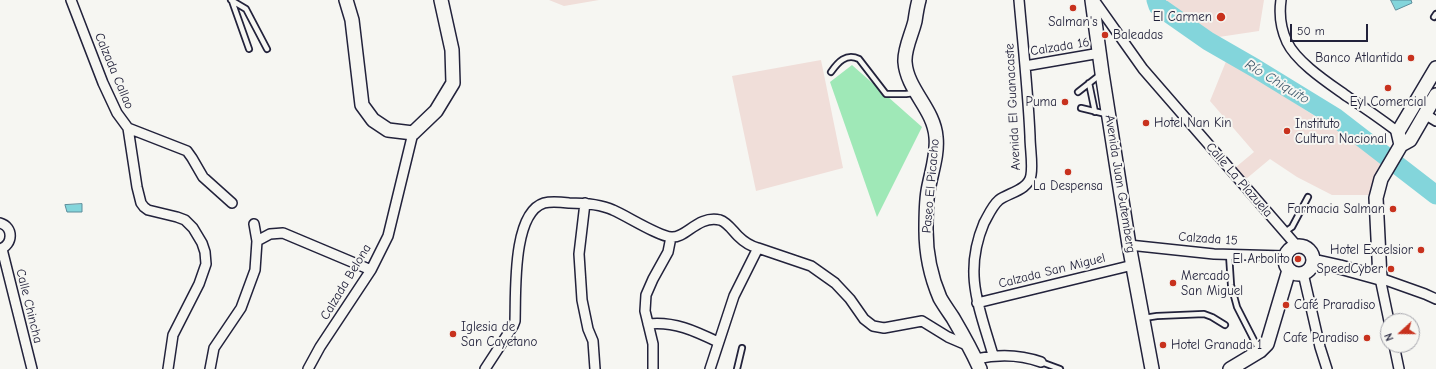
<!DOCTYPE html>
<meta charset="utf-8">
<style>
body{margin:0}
#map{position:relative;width:1436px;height:369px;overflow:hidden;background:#f6f6f2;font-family:"Comic Neue",sans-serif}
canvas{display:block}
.north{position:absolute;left:1380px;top:313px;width:40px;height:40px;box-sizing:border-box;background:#f6f6f2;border:1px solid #a1a1a9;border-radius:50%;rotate:249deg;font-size:11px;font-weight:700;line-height:16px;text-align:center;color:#22223b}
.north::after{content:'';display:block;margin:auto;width:14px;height:18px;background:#c8321e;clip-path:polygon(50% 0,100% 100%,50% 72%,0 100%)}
.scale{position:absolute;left:1290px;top:24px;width:78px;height:18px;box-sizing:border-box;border:2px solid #22223b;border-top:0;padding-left:5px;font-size:12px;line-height:14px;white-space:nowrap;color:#22223b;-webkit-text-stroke:3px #f6f6f2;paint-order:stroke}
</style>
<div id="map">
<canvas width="1436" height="369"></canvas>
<div class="north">N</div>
<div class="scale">50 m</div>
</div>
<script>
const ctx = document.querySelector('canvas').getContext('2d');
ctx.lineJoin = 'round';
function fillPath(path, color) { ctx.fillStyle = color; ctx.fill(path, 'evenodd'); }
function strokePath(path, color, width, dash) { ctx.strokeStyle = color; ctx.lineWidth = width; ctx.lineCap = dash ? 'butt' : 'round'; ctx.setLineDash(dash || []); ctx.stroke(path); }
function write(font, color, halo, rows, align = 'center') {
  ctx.font = font + ' "Comic Neue",sans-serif'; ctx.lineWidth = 4; ctx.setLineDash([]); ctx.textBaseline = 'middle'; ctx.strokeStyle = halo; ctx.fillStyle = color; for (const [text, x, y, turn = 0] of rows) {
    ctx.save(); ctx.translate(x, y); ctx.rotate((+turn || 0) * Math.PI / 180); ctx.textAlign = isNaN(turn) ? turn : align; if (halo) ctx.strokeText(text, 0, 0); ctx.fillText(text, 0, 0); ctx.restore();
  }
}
const built = new Path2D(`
 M549,0h50l-35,6z
 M1161,0h103l-5,31 -47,7 -50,-35z
 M1227,59l157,102 -13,34h-39l-35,-18 -27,-18 -24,20 -10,-12 18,-15 -44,-51z
 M821,60l22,108 -87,23 -24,-115z`);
const green = new Path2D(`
 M852,65l70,62 -45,90 -47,-135z`);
const water = new Path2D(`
 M1391,0h20l1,3 -16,7z
 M82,204v8h-15l-2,-7z`);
const river = new Path2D(`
 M1156,0l2,6 50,35 47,27 80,49 101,78`);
const lane = new Path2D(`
 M231,0l15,9 21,40
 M232,1l17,48
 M1434,17l2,-3
 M831,72c7,-10 15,-19 28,-13l27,35h20l8,-1
 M1089,83l6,29
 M1078,92l23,-18
 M1081,108l25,6
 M1285,232l7,-5 16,-30
 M1229,254l2,31 6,22 22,43
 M1144,318l13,-2 47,-2 8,3 13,8
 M1041,362l19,7
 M737,369l5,-21`);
const street = new Path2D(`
 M71,0l32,83 14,30 11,15 9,59 4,16 3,4 4,3 29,7 8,3 8,8 9,15 3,9 1,12 -7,20 -26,51 -5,34
 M1094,0l49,69 153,176
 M1281,0c-2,14 0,29 6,42 10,21 43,42 61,55 17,11 34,23 50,35
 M1025,66l75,-13
 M1426,115l10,6
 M128,128l59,23 5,7 11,19 29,26
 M585,203l-6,51 3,46 6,29 5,12 2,28
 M0,223c14,4 13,22 0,26
 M257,241l13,-7 13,-1 88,37
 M1129,245l85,9 71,2
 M2,249l30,120
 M1303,273l17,74 7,22
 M1380,278l45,16 11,5
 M1380,278l9,43
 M977,303l156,-38
 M648,324c26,-3 47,7 70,18
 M1394,345l5,24
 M993,355c-14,-48 -30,-82 -9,-132 4,-7 8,-17 15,-23 9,-7 30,-10 32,-25 2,-12 -1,-26 -1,-39 -2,-45 -7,-91 -11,-136
 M976,359c22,-5 43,-5 65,3
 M210,369l4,-21 27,-40 14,-38 2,-29 -3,-17
 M308,369l12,-22 51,-77 17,-34 25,-103
 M485,369l28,-43 2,-5c1,-28 -3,-108 29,-118 7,-2 17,-1 25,0 14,0 31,1 44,7 14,6 45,26 58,27 15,2 26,-22 49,-17 7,2 13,11 18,16 6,6 12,10 20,12
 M653,369v-25l-8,-33 1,-16 7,-16 15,-27 3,-15
 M710,369l24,-73 24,-48 53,18 24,17 15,16 14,20 9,7 11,2 38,-7 26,16 21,9`);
const secondary = new Path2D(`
 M346,0l6,20 10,85 11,15 15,10 25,3 23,-22 17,-28 -1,-33 -11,-50
 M919,0c-2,7 -3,14 -4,21 -3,13 -11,28 -10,41 2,28 29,47 31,75 2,18 -5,36 -8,54 -2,12 -2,26 -2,39 0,22 5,47 14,68 4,7 9,14 13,20 10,17 19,33 27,51
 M1092,0l10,73 27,172 23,124
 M1401,145l9,-5 26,-45
 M1285 260a14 14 0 1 1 28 0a14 14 0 1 1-28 0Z
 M1313,261l27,6 40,11 -4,-80 5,-19 20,-34 -3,-13 38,-64
 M1230,369l30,-18 7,-7 22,-74`);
const markers = [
 [1073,8,4,"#c8321e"],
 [1221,17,5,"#c8321e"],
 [1105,35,4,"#c8321e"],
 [1411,58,4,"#c8321e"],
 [1388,88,4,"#c8321e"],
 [1065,102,4,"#c8321e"],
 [1146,123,4,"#c8321e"],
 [1287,131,4,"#c8321e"],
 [1068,172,4,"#c8321e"],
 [1393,209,4,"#c8321e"],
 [1421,250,4,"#c8321e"],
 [1298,259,4,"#c8321e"],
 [1391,269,4,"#c8321e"],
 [1173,283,4,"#c8321e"],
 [1286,305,4,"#c8321e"],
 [453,334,4,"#c8321e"],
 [1367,338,4,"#c8321e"],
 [1163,345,4,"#c8321e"]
];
const poiNames = [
 ["El Carmen",1212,17],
 ["Salman's",1073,22,"center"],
 ["Baleadas",1113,35,"left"],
 ["Banco Atlantida",1403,58],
 ["Puma",1057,102],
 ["Eyl Comercial",1388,102,"center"],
 ["Hotel Nan Kin",1154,123,"left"],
 ["Instituto",1295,124,"left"],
 ["Cultura Nacional",1295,139,"left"],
 ["La Despensa",1068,186,"center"],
 ["Farmacia Salman",1385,209],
 ["Hotel Excelsior",1413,250],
 ["El Arbolito",1290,259],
 ["SpeedCyber",1383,269],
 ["Mercado",1181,276,"left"],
 ["San Miguel",1181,291,"left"],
 ["Café Praradiso",1294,305,"left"],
 ["Iglesia de",461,327,"left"],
 ["San Cayetano",461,342,"left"],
 ["Cafe Paradiso",1359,338],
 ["Hotel Granada 1",1171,345,"left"]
];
const streetNames = [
 ["Calzada 16",1060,47,-9],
 ["Calzada Callao",114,71,67],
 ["Avenida El Guanacaste",1013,107,-93],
 ["Calle La Plazuela",1239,180,49],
 ["Avenida Juan Gutemberg",1120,184,81],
 ["Paseo El Picacho",931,186,-85],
 ["Calzada 15",1208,239,4],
 ["Calzada San Miguel",1052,271,-14],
 ["Calzada Belona",346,282,-59],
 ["Calle Chincha",29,306,76]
];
const waterNames = [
 ["Río Chiquito",1277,82,31]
];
fillPath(built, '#f0ded9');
fillPath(green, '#9fe8b7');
fillPath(water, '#83d5db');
strokePath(water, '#5c8d9b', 1);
strokePath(river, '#83d5db', 19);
strokePath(lane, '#22223b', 8);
strokePath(street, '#22223b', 12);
strokePath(secondary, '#22223b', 16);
strokePath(lane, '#f6f6f2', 4.5);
strokePath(street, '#f6f6f2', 9);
strokePath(secondary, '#f6f6f2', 13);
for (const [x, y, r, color] of markers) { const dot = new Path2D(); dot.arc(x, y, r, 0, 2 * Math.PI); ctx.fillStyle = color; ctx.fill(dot); strokePath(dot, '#f6f6f2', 1.5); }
write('13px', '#22223b', '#f6f6f2', poiNames, 'right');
write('13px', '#22223b', '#f6f6f2', streetNames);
write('italic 14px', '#3f586b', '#f6f6f2', waterNames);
</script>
